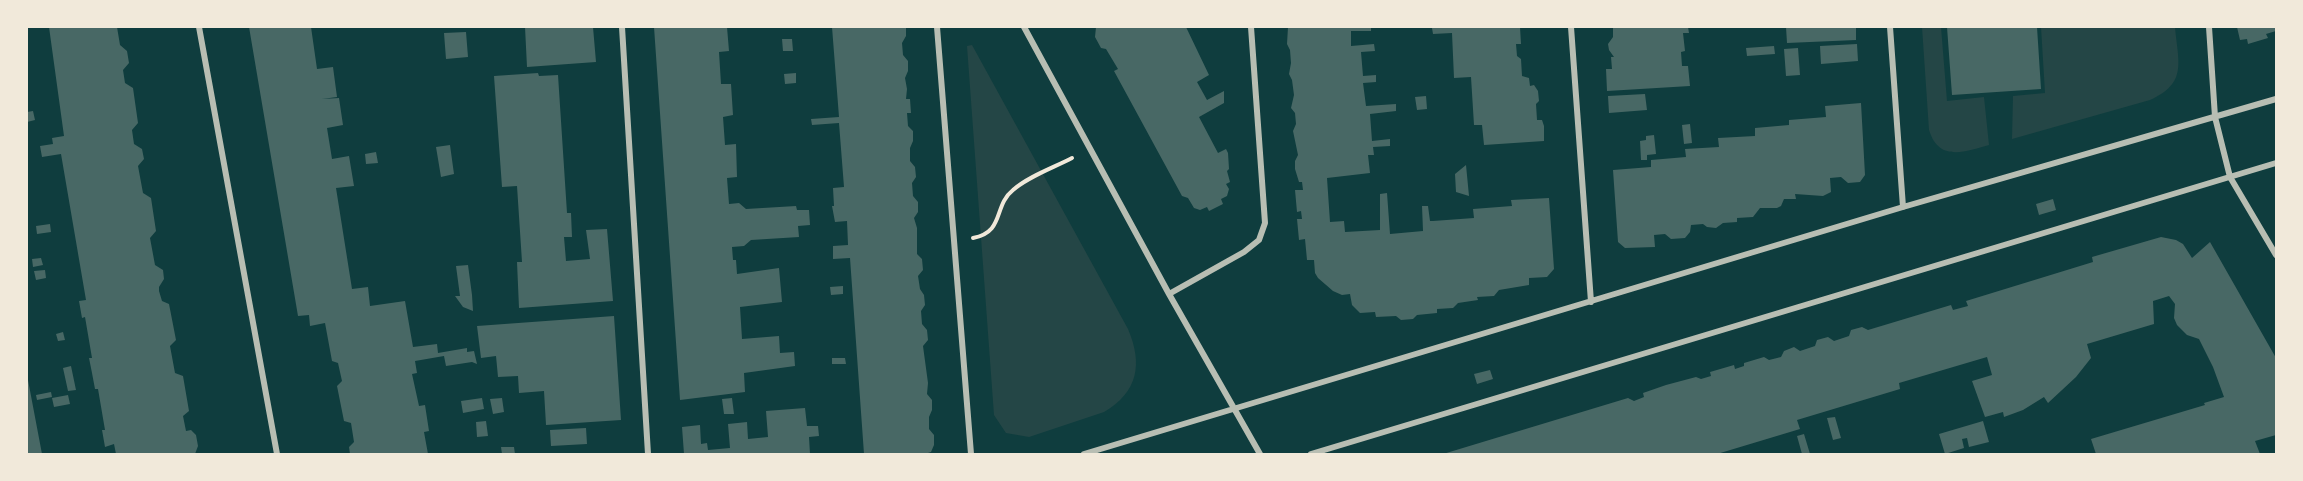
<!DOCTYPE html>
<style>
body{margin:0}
#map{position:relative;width:2303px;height:481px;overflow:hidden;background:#0f3d3e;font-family:"Space Grotesk",sans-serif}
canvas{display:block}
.frame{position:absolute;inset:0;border:28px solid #f1e9da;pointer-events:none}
</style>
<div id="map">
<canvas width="2303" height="481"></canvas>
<div class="frame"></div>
</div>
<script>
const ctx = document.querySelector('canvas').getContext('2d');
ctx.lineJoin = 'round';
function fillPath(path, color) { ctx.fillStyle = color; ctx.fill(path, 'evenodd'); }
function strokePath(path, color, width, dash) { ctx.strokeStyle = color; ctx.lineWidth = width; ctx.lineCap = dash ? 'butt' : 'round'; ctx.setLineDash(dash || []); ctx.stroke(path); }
const green = new Path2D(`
 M1922,27h19l6,74 37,-4 5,48c-25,7 -50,17 -60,-15z
 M2041,27h134c3,35 13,56 -25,73l-138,39 1,-43 32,-3z
 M972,45l156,284c15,35 10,63 -24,83l-75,25 -23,-4 -12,-18 -27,-369z`);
const building = new Path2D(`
 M49,27h68l3,18 7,6 2,12 -6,7 2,13 8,5 5,35 -6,7 2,14 8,5 2,10 -6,7 5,27 8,5 5,33 -6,7 5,27 8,5 1,9 -5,8v4l3,10 7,3 7,36 -6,6 5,27 8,3 6,35 -6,5 3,15 5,-1 5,5 2,11 -3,8h-79l-2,-10 -9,3 -3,-17h3l-7,-41h-3l-3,-16 -3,-15h3l-7,-41 -3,1 -3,-17 7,-1 -25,-146 -19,3 -2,-11 13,-2 -1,-6 12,-2z
 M249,27h62l6,42 16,-2 4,30 -15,2 17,-1 4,27 -16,3 5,31 17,-3 5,30 -18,2 16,101 16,-2 2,19 35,-5 8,46 24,-3 1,9 29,-5v4l7,-1 3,13 -5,-2 -26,4 -2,-10 -29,5 2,12 -5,1 7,32 6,-1 4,26 -5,1 4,22h-78l-1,-7 5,-5 -3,-19 -7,-2 -7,-35 5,-5 -4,-18 -6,-2 -7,-38 -15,3 -1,-11 -11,1z
 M525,27h68l3,35 -69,5z
 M654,27h73l2,24 -10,1 2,32h10l2,31 -10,2 2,28 11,-1 1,33 -10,1 2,26 10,-1 7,6 50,-3 1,4h12l1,15 -12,1 1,11 -48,3 -7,6 -12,1 1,13h3l1,14 42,-6 3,34 -42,5 2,32 37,-3 1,17 14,-1 1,14 -51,7 1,19 -65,8z
 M832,27h74v9l-4,7 1,12 5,6v10l-3,7 2,11 -1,10h4l1,14h-4l1,13 5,5v10l-3,7v13l5,6 1,10 -4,6 1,13 5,6v10l-4,6 3,10v26l5,5 1,11 -5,6 2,13 4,6 1,10 -4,6 1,13 5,6 1,10 -5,6 5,37 -1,11 5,6v10l-3,7v12l5,6v10l-3,7 -6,2h-61l-14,-196 -17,1v-13l15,-1 -1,-24 -12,1 -3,-16h2l-1,-18 11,-1 -5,-64 -27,2 -1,-6 28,-2z
 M1096,27h90l23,48 -12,7 10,18 17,-9v12l-25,14 19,36 8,-4 2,4 1,16 -2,2 3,11 -4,2 3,5 -2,7 -6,3 2,5 -14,7 -2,-4 -7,3 -6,-2 -6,-10 -6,-2 -68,-125 4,-2 -12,-20 -5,-1 -6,-11z
 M1288,27h83v4h-20v15l23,-2 1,7 -14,1 2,24 13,-1v7l-13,1 3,23 30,-2v7l-26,3 2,27 18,-2v7l-17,1 1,8h-6l2,18 -43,5 3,44 14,-1 1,11 35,-2v-36l7,-1 3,41 33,-3 -1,-25h6l2,15h3l41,-3 -1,-9 39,-3 -1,-6 38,-2 5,71 -7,8 -18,1v7l-30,5 -5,6 -17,1 1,3 -20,3 -5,5 -16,1v4l-20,2 -4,4 -12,1 -5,-4 -20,1 -1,-5 -15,1 -8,-8 -2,-11 -8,1 -9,-4 -15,-13 -3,-5 -1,-13h-7l-2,-21 -6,1 -2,-21h5l-1,-8 -4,1 -2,-22h8l-1,-8h-3l-4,-13v-8l3,-6 -5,-24 3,-7 -1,-11 -4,-5 3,-13 -2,-15 -3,-6 2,-11 -1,-13 -3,-6z
 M1520,27l1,17h-5l1,12 4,3 1,17 7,2 1,8 4,-1 4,6 1,10 -3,3 1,16h5l2,6v15l-60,4 -2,-20h-8l-3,-48 -17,1 -2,-45 -19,1 -1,-6z
 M1613,27h75l1,6h-6l2,18 -4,1 1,14h6l2,20 -83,5 -1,-22h6l-1,-12h3l-5,-7 -1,-6 5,-7z
 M1786,27h70v13l-69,3z
 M1947,27h90l4,62 -89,6z
 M2237,27h39v4l-10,3 2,4 -20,6 -1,-5 -7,1z
 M466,32l2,25 -22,2 -2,-26z
 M782,39h10l1,12h-10z
 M1857,44l1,17 -37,3 -1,-18z
 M1774,46l1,8 -28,2 -1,-8z
 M1798,48l2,27 -14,1 -2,-27z
 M538,73l1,3 19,-1 9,138h4l1,24h-8l2,24 24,-2 -4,-29 21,-1 6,72 -94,7 -2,-46h5l-5,-76 -15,1 -8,-111z
 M796,73v10l-11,1 -1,-10z
 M1645,94l2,16 -38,3 -1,-17z
 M1426,96l1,13 -10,1 -2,-13z
 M1861,103l4,72 -5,7 -12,1 -7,-6 -11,1 1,14 -8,4 -28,-2 1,5h-12l-3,7 -4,2h-17l-7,9 -16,1v4l-14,1 -7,5 -9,-1 -4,-3 -12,1 -1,7 -5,6 -14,1 -6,-5 -11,1 1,12 -30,1 -7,-6 -5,-72 38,-3v-7l35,-3 -1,-8 34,-2 -1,-9 37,-2v-8l34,-3v-5l37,-3 -1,-11z
 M33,111l2,9 -8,2v-10z
 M1690,124l2,19 -8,1 -2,-19z
 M1654,135l2,19 -9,1v5h-6l-1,-19 6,-1v-4z
 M450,145l4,29 -13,3 -5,-30z
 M376,152l2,11 -12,1 -1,-10z
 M1466,165l3,31 -13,-4 -1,-18z
 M2053,199l3,11 -17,5 -3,-11z
 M50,224l1,8 -14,2 -1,-8z
 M2161,237l15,3 7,4 9,14 18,-16 66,116v77l-21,6 5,13h-164l-5,-15 114,-34 -1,-2 20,-6 -11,-30 -14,-28 -12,-4 -10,-10 -3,-7 1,-14 -6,-8 -16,5 1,23 -67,20 4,14 -15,19 -28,26 -4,-6 -21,13 -19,7 -1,-5 -18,5 -13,-36 20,-6 -5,-18 -88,26 1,6 -103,31 3,9 -83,25h-274l185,-56 6,3 10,-4 -1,-4 23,-8 30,-8 5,2 10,-3 -1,-4 24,-7 1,4 9,-3v-3l20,-6 5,3 12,-3 3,-6 10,-4 6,4 15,-5 2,-6 11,-3 6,4 15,-5 2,-6 11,-3 6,3 83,-25 2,5 15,-4 -2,-5 127,-39 -1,-5z
 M41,258l2,7 -10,2 -1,-8z
 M468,265l4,30 1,16 -10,-4 -8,-11h5l-4,-30z
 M45,270l1,8 -10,2 -2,-9z
 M843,286v8l-12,1 -1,-8z
 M614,316l7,104 -75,5 -2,-34 -25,2 -1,-17 -20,1 -2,-21 -15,2 -4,-32z
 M63,332l2,8 -7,1 -2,-7z
 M832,358h13l1,6h-14z
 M71,366l5,24 -8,1 -5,-23z
 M1490,370l3,9 -16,5 -3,-10z
 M27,380h1l14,74h-15z
 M51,392l1,5 -15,3 -1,-5z
 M68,395l2,9 -16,3 -2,-9z
 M482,398l2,11 -21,4 -2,-12z
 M502,398l2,14 -11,2 -3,-15z
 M732,398l2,16h-10l-2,-15z
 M805,408l2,18h11l1,10 -10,1 1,17h-126l-2,-27 18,-2 1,19 6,-1 1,7 22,-2 -2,-24 19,-2 1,17 20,-2 -2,-26z
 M1835,417l6,21 -8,2 -6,-22z
 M486,421l2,15 -11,1 -1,-15z
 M1983,421l6,21 -20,5 -2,-9 -5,1 2,9 -19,6 -6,-20z
 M586,428l1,16 -36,2 -1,-16z
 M1804,434l6,20h-8l-5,-18z
 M501,447h13l1,7h-13z`);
const path = new Path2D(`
 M973,238c32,-6 20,-32 40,-48 16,-14 40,-22 59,-32`);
const minor = new Path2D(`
 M199,27l78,427
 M622,27l26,427
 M937,27l34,427
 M1024,27l145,267 91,160
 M1571,27l20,275
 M1890,27l13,180
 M2209,27l6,90 15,60 46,78
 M1169,294l75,-42 15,-12 6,-17 -14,-196
 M1084,454l819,-247 373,-108
 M1311,454l965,-291`);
fillPath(green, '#244646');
fillPath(building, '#486865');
strokePath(path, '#f1e9da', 4);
strokePath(minor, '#b8beb3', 6);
</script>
